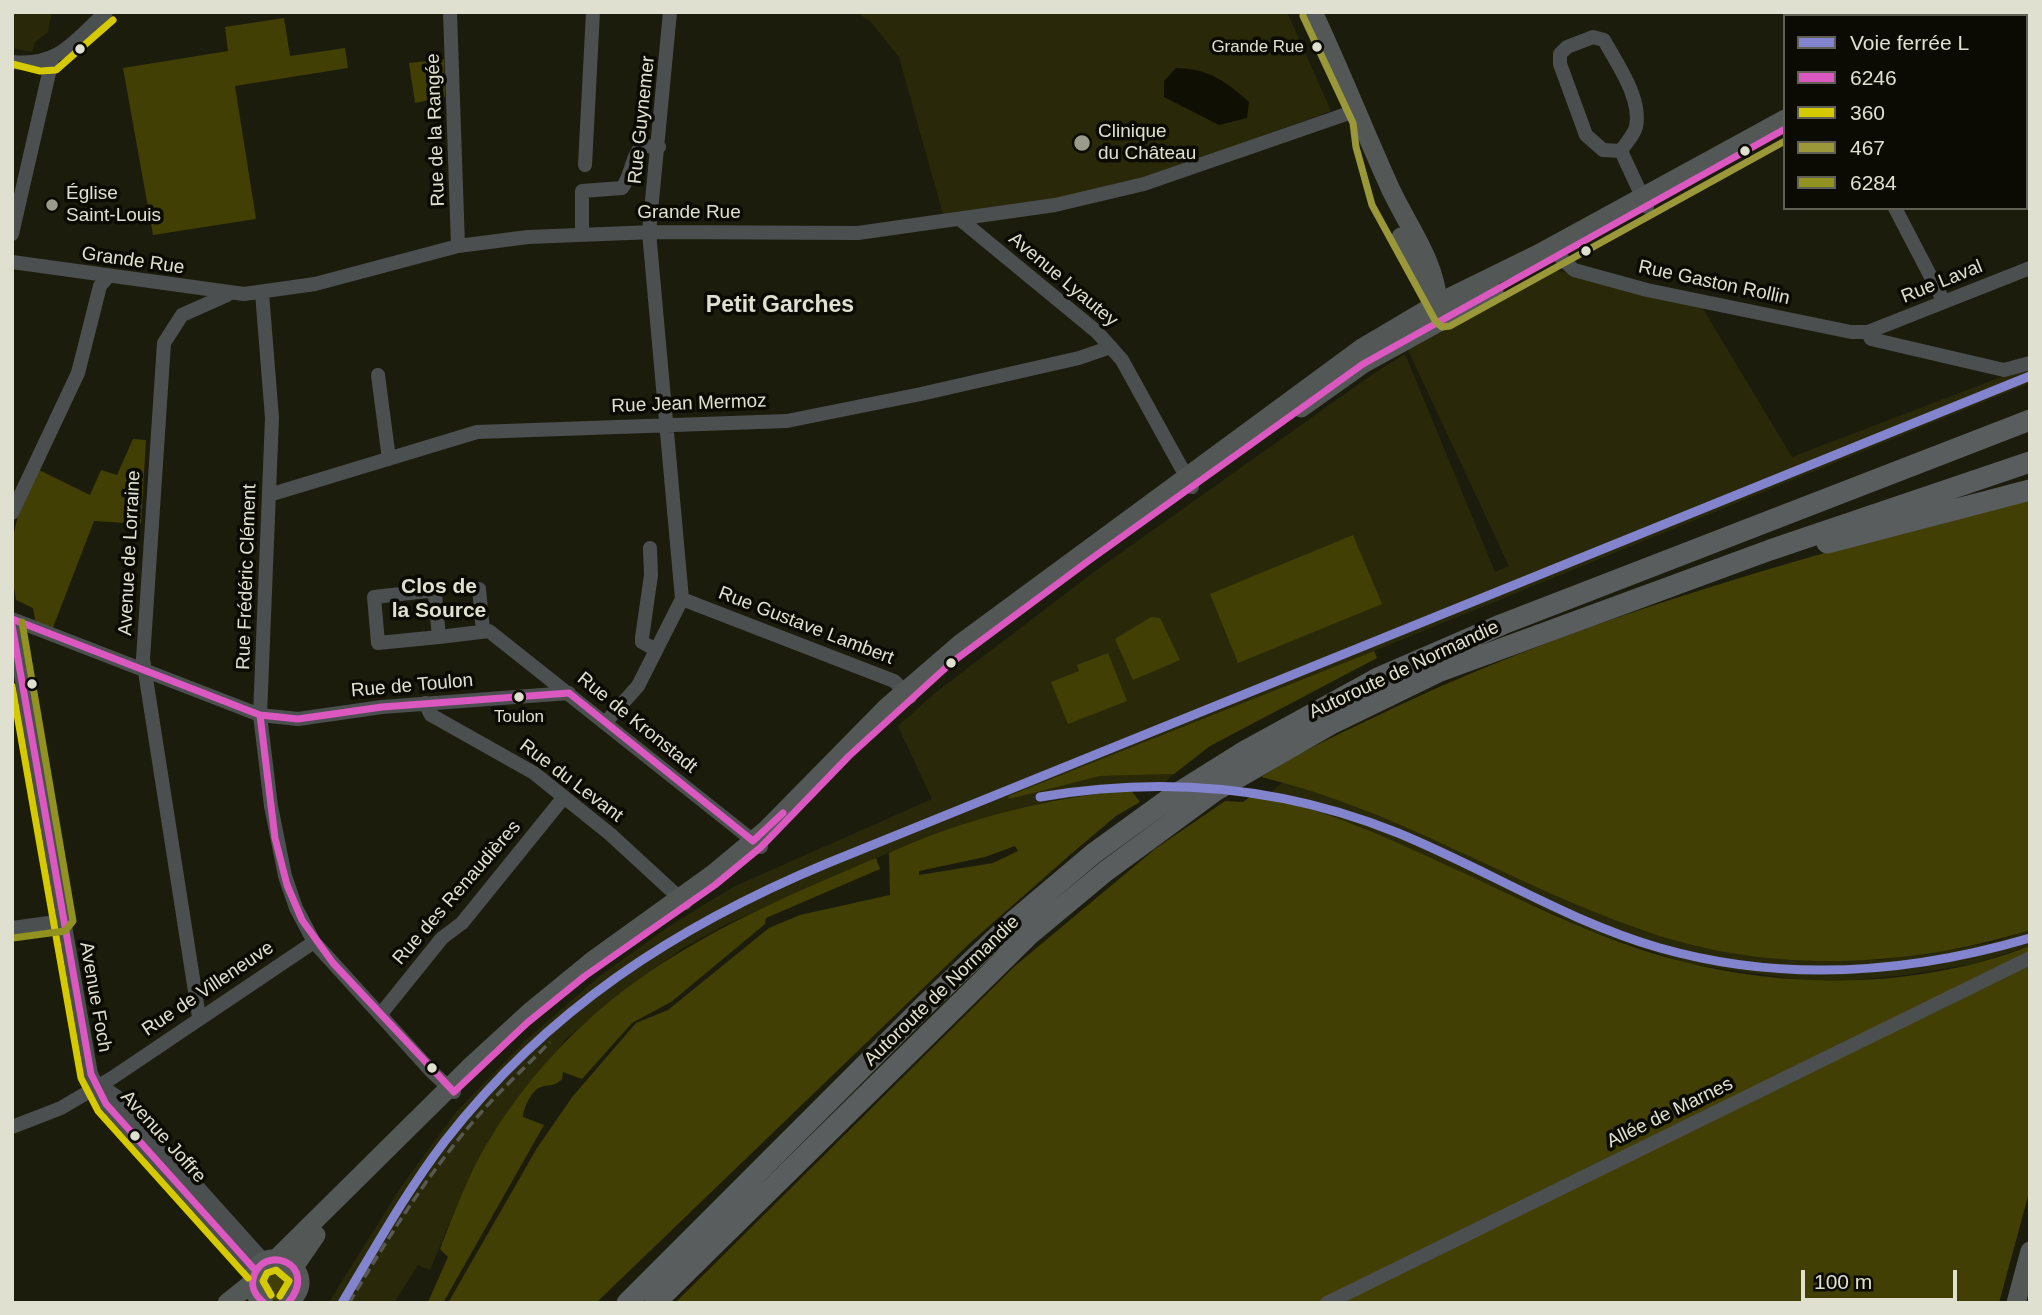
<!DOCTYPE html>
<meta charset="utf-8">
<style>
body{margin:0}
#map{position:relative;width:2042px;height:1315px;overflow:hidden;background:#1c1c0d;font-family:Arial,sans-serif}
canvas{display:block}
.frame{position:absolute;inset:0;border:14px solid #dfe0d0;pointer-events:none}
.legend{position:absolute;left:1783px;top:14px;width:245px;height:196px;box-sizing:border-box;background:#0b0b03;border:2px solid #606055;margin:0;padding:9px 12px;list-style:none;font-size:21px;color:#dfe0d0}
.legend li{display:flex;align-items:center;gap:14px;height:35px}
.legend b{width:35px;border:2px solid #606055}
.scale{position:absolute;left:1801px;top:1270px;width:156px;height:32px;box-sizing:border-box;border:4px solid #dfe0d0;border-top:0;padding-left:9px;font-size:21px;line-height:24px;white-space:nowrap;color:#dfe0d0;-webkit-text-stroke:5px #0b0b03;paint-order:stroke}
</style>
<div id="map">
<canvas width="2042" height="1315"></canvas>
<div class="frame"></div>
<ul class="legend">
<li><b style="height:9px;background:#8284cd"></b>Voie ferrée L</li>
<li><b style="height:9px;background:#dc58c1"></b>6246</li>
<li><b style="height:9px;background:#d5c900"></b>360</li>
<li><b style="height:9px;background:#9b983a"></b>467</li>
<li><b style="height:9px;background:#929220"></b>6284</li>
</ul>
<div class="scale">100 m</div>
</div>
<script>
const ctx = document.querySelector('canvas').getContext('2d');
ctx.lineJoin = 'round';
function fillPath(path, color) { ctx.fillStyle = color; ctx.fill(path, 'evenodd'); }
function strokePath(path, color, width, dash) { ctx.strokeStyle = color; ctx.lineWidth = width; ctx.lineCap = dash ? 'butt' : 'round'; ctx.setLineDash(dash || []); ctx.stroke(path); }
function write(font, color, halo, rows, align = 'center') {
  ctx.font = font + ' Arial,sans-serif'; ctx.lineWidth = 7; ctx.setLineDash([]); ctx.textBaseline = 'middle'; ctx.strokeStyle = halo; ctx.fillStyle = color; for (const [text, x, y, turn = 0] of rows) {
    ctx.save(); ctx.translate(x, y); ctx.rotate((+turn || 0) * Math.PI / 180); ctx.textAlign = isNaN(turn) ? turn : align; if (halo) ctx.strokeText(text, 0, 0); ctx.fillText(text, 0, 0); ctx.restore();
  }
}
const built = new Path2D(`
 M12,12h40l-4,20 -13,10 -3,10 -20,-4z
 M856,12h431l44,99 -180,65 -88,21 -120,17 -44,-157 -29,-36z
 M1813,12h128l-2,4h-124z
 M1555,270l145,34 92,153 238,-91v17l-656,268 -366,145 2,2 90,-22 74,-2 -16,15 -66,5 -47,8 -77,21 -66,24 -175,77 -44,24 -49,35 -68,56 -76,99 -29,58 -31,74 -12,-5 -24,38 -65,-1 72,-115 56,-76 69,-71 74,-64 68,-49 65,-40 199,-88 -34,-73 37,-33 163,-124 275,-195 32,-20 90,218 14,-6 -101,-216z
 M1283,782l31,8 124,50 138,64 64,26 62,18 178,12 110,-17 40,-13v16l-58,18 -65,11 -52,5h-54l-112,-16 -96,-32 -236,-107 -93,-27z`);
const green = new Path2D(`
 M284,18l6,38 55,-8 3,20 -113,18 21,133 -103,16 -30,-167 105,-17 -3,-24z
 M444,59l1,38 -30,6 -6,-40z
 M133,439l13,1 -5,84 -47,-3 -42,109 -16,-6 -3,-16 -17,-8c-9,-56 -3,-80 21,-131l53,26 11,-25 16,5z
 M2030,497v433c-126,39 -266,44 -391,-1 -128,-45 -244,-120 -378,-152 44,-29 94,-50 141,-73 201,-94 415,-150 628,-207z
 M1353,535l29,69 -144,59 -28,-69z
 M1151,617l9,1 20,42 -47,20 -18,-41z
 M1374,651l3,7 -167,88 -36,28 -74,2 -91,23 -1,-3z
 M1108,653l19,48 -59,23 -17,-42 28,-11 -2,-6z
 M1131,790l9,12 -24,14 -45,38 -100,88 -375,361h-148l89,-155 36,-52 63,-73 32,-13 101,-82 31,-13 90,-20 -1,-42c77,-35 159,-55 242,-63zM1015,846l3,5 -25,12 -74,12v-4l66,-14z
 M1251,796c76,11 144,46 213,77 58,27 115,56 175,76 124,41 268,44 391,-3v243l-31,114h-1324l340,-337 140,-117 70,-48 18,1z
 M876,858l4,11 -114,49 -1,6 -94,78 -39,21 -50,56 -19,-7 -1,7c-8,8 -11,5 -21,8 -9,2 -18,22 -18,30l21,8 -101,178 -15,-1 20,-45 -8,-8c15,-38 29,-77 51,-112 97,-154 224,-211 385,-279z
 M283,1266l12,18 -15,17 -12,-1 -10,-21 7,-11z`);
const water = new Path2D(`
 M1176,68c31,0 51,14 73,34l-2,16 -28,7 -55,-28v-16z`);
const minor = new Path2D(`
 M450,12l8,234
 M1809,12l1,4
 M1593,37l11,3c13,24 38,58 32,87 -2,8 -11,17 -15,24l-18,-1 -17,-15 -26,-71v-10l7,-7z
 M12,62c47,5 62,-21 94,-50
 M1621,151l26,56
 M585,165l8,-153
 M1895,208l49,94
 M961,220l136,112 25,28 70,127
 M582,233v-42l40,-3c10,-13 9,-31 20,-42l17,1
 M12,234l40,-174
 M1559,256l15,14 73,20 204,42h17l162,-64
 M12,262l232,32 71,-10 143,-38 70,-9 126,-5 204,1 197,-28 89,-21 214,-74
 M262,293l10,125 -12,297 11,91 14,70 11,32 18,34 118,130 22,20
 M1868,332l3,7 133,31 26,-7
 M378,375l11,84
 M269,495l208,-63 310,-11 134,-27 158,-36 32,-11
 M12,513l66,-140 22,-87 7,-8
 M650,548l1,27 -9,63v4l14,8
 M479,589l4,42
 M682,599l212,82 16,16
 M12,619l248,96 38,4 84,-12 187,-14
 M12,624l79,450 15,30 150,167
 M439,637l-61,6 -4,-46 54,-6 7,3 4,43 50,-6 272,216
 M425,703l6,12 103,58 76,61 75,69
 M605,723l33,-37 44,-87 -33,-367 21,-220
 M12,928l51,-7
 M380,1015l62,-77 20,-15 102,-126
 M199,1017l-56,-358 21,-316 18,-28 45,-20
 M98,1084l18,12 149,166
 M12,1127l49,-19 51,-30 202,-136
 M1327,1303l703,-345`);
const major = new Path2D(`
 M1313,12c28,59 51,119 78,178 18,38 44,71 47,113
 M1973,16l6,-4
 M1991,16l6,-4
 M1401,237l35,62
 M1301,408l62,-44 131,-72
 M276,1259l195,-193 60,-55 61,-50 121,-87 54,-45 120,-122 73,-63 402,-296 76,-45 100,-49 247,-135
 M294,1267l22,-32
 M227,1303l25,-20
 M264,1303c-8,-6 -13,-13 -11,-24 6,-43 74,-8 35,24
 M2016,1303l14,-52`);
const highway = new Path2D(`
 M1827,543l203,-53
 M627,1303l297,-297 92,-87 78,-66 76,-55 75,-47 133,-73 125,-54 527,-204
 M655,1303l374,-368 77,-64 109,-80 118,-68 105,-51 332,-122 260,-88`);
const rail = new Path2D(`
 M349,1303c39,-65 79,-130 129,-187 22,-26 48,-49 72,-74`);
const bus1 = new Path2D(`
 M12,619l248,96 38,4 84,-12 187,-14 184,148 30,-28
 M12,625l79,449 15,30 150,167
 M260,715l15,123 12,47 15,35 31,43 121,129 73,-69 58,-47 130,-91 46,-38 88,-91 102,-93 140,-104 272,-195 422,-235
 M264,1303c-8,-7 -13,-14 -11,-24 8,-37 68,-16 35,24`);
const bus2 = new Path2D(`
 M12,64l28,7 16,-1 57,-50
 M12,686l69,392 17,33 150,167
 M271,1295l-8,-14 4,-8 9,-3 13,11 -9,15`);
const bus3 = new Path2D(`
 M1303,16l50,107 3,24 16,58 64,117 6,5 8,-1 335,-185`);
const bus4 = new Path2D(`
 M13,938l52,-7 8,-10 -51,-299`);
const rail1 = new Path2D(`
 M1040,797c122,-21 242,-11 358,36 88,36 169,88 262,115 123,35 248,26 370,-10
 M342,1303c33,-55 64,-111 103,-162 102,-131 231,-215 383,-278l1202,-487`);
const markers = [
 [1317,47,6,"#dfe0d0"],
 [80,49,6,"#dfe0d0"],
 [1082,143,9,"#9b9b8c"],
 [1745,151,6,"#dfe0d0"],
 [52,205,7,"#9b9b8c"],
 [1586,251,6,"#dfe0d0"],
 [951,663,6,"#dfe0d0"],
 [32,684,6,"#dfe0d0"],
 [519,697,6,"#dfe0d0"],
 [432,1068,6,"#dfe0d0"],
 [135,1136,6,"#dfe0d0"]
];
const busNames = [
 ["Grande Rue",1304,47],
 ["Toulon",519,717,"center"]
];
const streetNames = [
 ["Rue Guynemer",642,120,-84],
 ["Rue de la Rangée",436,130,-92],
 ["Grande Rue",689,213],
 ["Grande Rue",133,261,8],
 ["Avenue Lyautey",1063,280,40],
 ["Rue Laval",1942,282,-22],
 ["Rue Gaston Rollin",1714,283,12],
 ["Rue Jean Mermoz",689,404,-2],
 ["Avenue de Lorraine",130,553,-87],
 ["Rue Frédéric Clément",247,577,-88],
 ["Rue Gustave Lambert",806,626,21],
 ["Autoroute de Normandie",1404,670,-25],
 ["Rue de Toulon",412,686,-5],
 ["Rue de Kronstadt",637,723,39],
 ["Rue du Levant",571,781,37],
 ["Rue des Renaudières",457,893,-49],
 ["Rue de Villeneuve",208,989,-34],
 ["Autoroute de Normandie",942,991,-44],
 ["Avenue Foch",95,997,80],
 ["Allée de Marnes",1670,1113,-26],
 ["Avenue Joffre",163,1137,48]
];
const poiNames = [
 ["Clinique",1098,132],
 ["du Château",1098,154],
 ["Église",66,194],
 ["Saint-Louis",66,216]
];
const neighbourhoodNames = [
 ["Clos de",439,587],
 ["la Source",439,611]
];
const quarterNames = [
 ["Petit Garches",780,306]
];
fillPath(built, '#292909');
fillPath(green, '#413f04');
fillPath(water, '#0f0f04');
strokePath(minor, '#4c4f4f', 14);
strokePath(major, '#535857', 19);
strokePath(highway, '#5a5d5d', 21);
strokePath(rail, '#585853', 3.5, [10, 5]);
strokePath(bus1, '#dc58c1', 7);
strokePath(bus2, '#d5c900', 7);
strokePath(bus3, '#9b983a', 7);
strokePath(bus4, '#929220', 7);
strokePath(rail1, '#8284cd', 9);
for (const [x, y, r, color] of markers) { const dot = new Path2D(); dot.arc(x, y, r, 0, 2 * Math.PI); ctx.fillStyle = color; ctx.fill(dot); strokePath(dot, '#0b0b03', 2.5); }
write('17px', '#dfe0d0', '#0b0b03', busNames, 'right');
write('19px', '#dfe0d0', '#0b0b03', streetNames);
write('19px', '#dfe0d0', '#0b0b03', poiNames, 'left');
write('bold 21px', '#dfe0d0', '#0b0b03', neighbourhoodNames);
write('bold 23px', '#dfe0d0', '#0b0b03', quarterNames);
</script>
